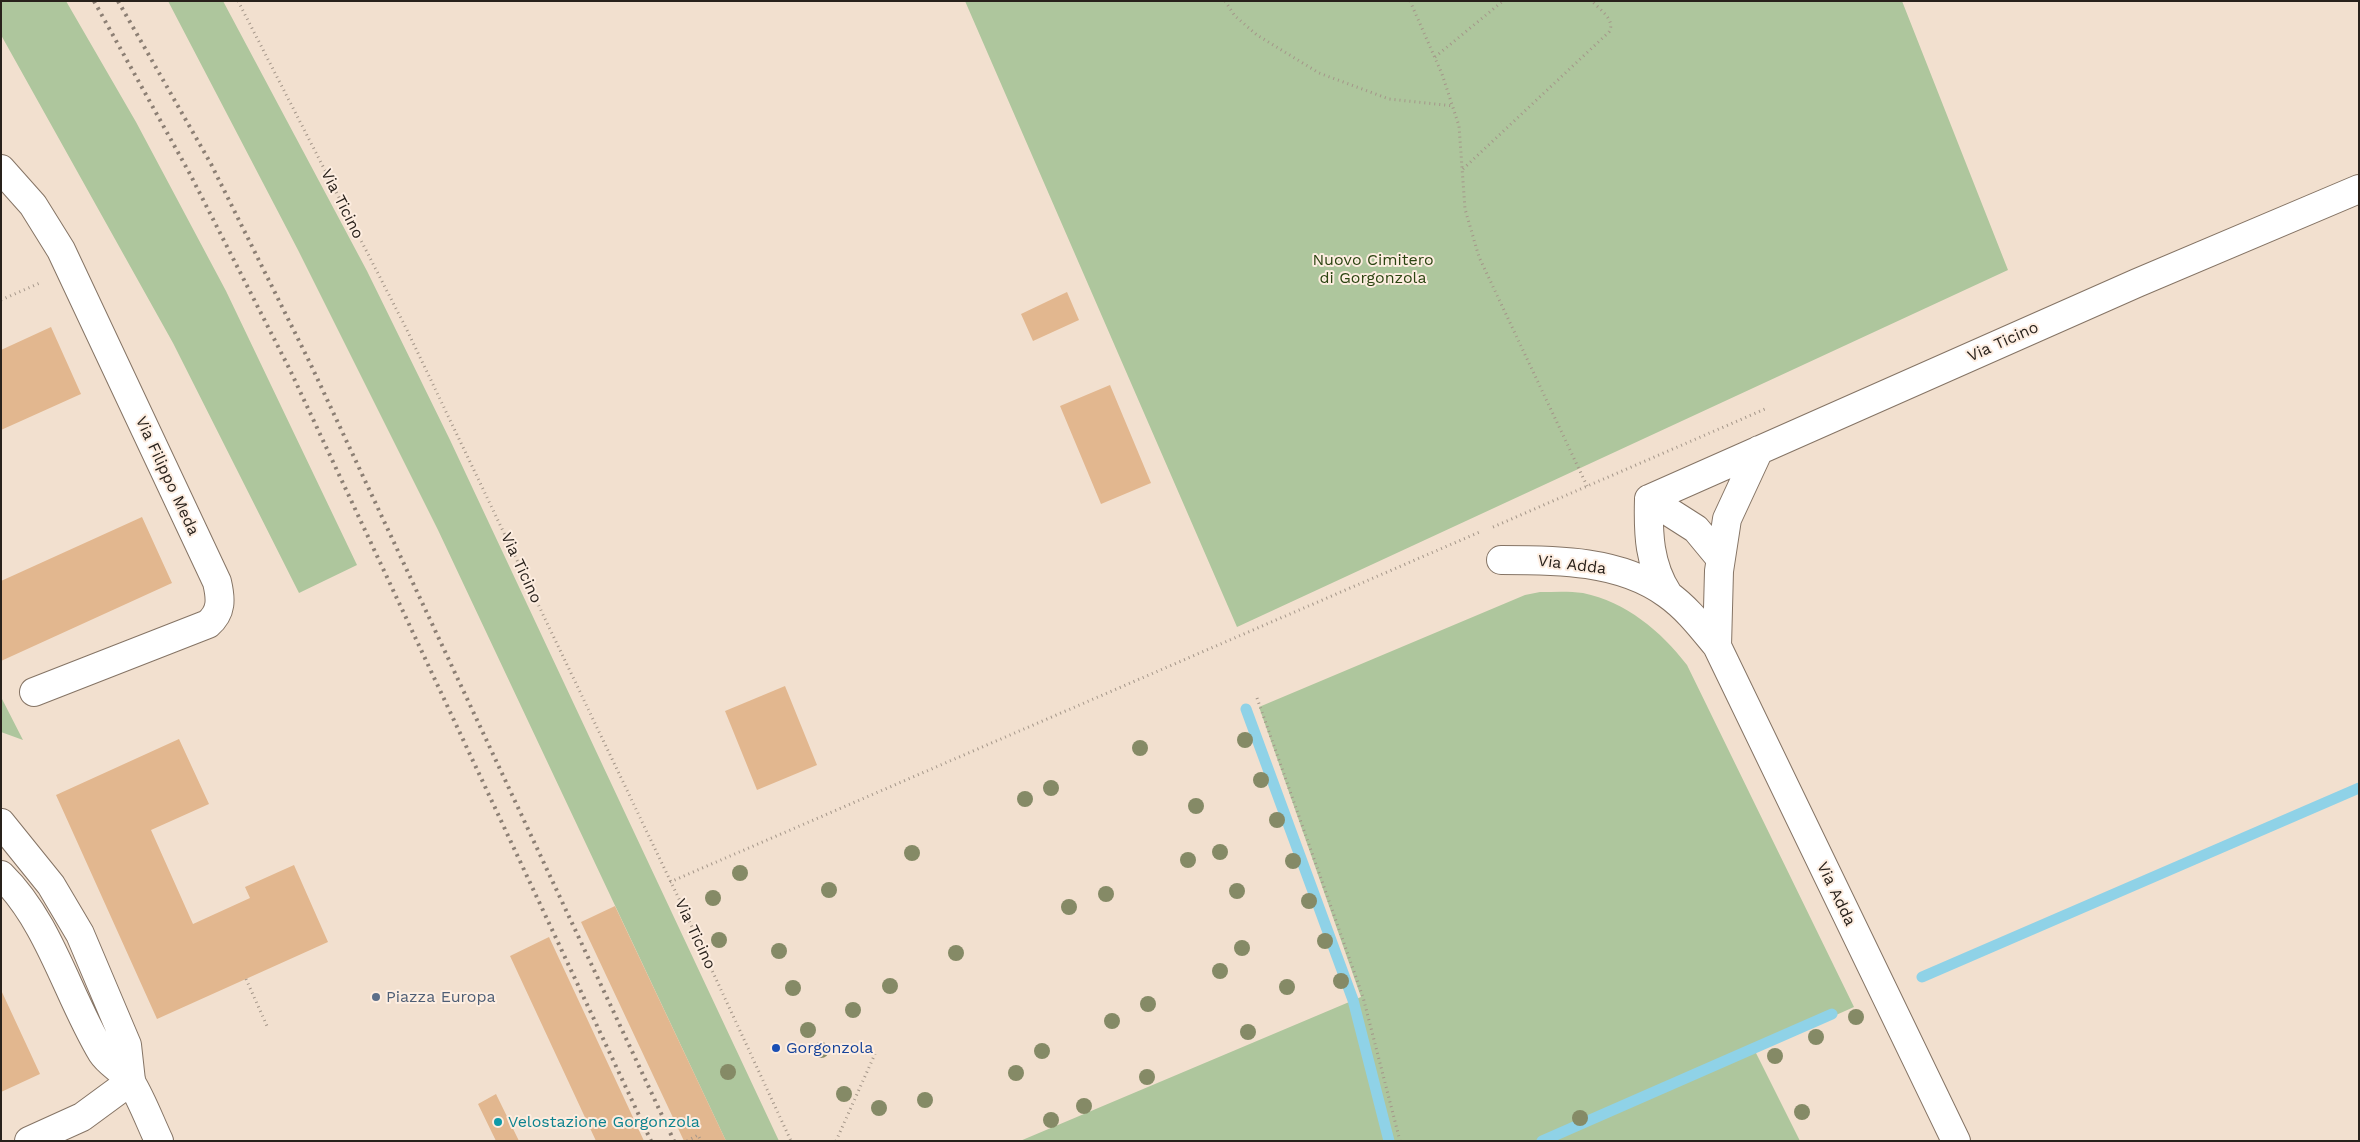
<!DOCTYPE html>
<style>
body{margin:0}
#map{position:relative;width:2360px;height:1142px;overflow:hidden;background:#f2e0cf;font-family:"Work Sans",sans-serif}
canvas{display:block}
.frame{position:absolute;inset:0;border:2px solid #28211b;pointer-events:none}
</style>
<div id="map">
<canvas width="2360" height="1142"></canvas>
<div class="frame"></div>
</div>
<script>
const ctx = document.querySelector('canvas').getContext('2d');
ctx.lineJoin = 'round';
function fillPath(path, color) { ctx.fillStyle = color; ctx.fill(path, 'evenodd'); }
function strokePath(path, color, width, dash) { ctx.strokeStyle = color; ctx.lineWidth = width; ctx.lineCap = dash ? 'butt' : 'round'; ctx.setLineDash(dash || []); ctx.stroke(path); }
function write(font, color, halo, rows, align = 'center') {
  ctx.font = font + ' "Work Sans",sans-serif'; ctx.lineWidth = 4; ctx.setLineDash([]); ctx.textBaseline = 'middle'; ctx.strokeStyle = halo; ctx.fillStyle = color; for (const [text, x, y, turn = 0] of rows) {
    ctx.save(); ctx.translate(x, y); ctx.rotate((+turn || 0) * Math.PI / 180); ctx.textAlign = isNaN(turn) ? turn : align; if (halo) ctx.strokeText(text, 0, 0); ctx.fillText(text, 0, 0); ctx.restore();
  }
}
const green = new Path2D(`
 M1,1h65l70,121 90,169 131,274 -58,28 -126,-250 -172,-308z
 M168,1h55l144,270 83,169 329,701h-53l-288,-611 -140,-280z
 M965,1h937l106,269 -771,357z
 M1540,592c14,0 29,-1 43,1 43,9 78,38 104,72l167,342 -99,44 45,90h-780l341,-144 -102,-290 266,-112z
 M1,697l22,43 -22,-8z`);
const stream = new Path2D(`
 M1246,709l107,291 36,141
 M1922,977l437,-189
 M1542,1141l290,-127`);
const building = new Path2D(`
 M1067,292l12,28 -46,21 -12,-27z
 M51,327l30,67 -80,36v-80z
 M1110,385l41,98 -50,21 -41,-98z
 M142,517l30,66 -171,78v-80z
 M785,686l32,79 -60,25 -32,-79z
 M179,739l30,65 -58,26 42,94 57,-26 -5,-11 49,-22 34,77 -171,77 -101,-224z
 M615,906l111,235h-42l-103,-219z
 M549,937l95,204h-48l-86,-185z
 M1,990l39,84 -39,18z
 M496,1094l23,47h-23l-18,-37z`);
const path = new Path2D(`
 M238,1l168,327 273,571 112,242
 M1225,1l10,15 22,19 62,38 70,26 65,7
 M1410,1l32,73 17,52 6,83 14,48 108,229
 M1435,57l68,-56
 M1463,169l146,-137c7,-12 -9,-22 -17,-31
 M1,300l41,-18
 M1493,527l272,-118
 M1257,698l106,299 37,144
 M670,882l812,-351
 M246,979l21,47
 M687,1141l11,-6 3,6
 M836,1141l39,-87`);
const minor = new Path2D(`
 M1,169l32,36 28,45 156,332c4,17 5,30 -9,42l-174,68
 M1649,499l488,-216 222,-94
 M1649,499c-1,34 0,66 19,95
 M1649,499l47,30 24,29
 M1501,560c56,0 119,0 166,34 20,14 35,34 50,52l239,495
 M1717,646l2,-75 8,-52 32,-69
 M29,1141l53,-24 49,-36`);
const tertiary = new Path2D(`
 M1,823l50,62 29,49 47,111 4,36
 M1,875c49,48 66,120 101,178 7,11 22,18 29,29 11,18 19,40 28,59`);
const rail = new Path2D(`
 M94,1l96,173 100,196 361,771
 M118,1l93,163 99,199 364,778`);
const trees = [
 [1245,740],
 [1140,748],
 [1261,780],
 [1051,788],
 [1025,799],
 [1196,806],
 [1277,820],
 [1220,852],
 [912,853],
 [1188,860],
 [1293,861],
 [740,873],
 [829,890],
 [1237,891],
 [1106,894],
 [713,898],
 [1309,901],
 [1069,907],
 [719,940],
 [1325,941],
 [1242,948],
 [779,951],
 [956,953],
 [1220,971],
 [1341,981],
 [890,986],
 [1287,987],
 [793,988],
 [1148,1004],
 [853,1010],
 [1856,1017],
 [1112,1021],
 [808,1030],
 [1248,1032],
 [1816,1037],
 [821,1050],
 [1042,1051],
 [1775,1056],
 [728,1072],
 [1016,1073],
 [1147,1077],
 [844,1094],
 [925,1100],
 [1084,1106],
 [879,1108],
 [1802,1112],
 [1580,1118],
 [1051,1120]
];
const markers = [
 [376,997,5,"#5c6f8a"],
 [776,1048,5,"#1a4fb4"],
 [498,1122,5,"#0f9aa8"]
];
const streetNames = [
 ["Via Ticino",342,204,63],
 ["Via Ticino",2003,342,-24],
 ["Via Filippo Meda",167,476,65],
 ["Via Adda",1572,565,7],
 ["Via Ticino",521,568,65],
 ["Via Adda",1836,894,64],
 ["Via Ticino",695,934,65]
];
const parkNames = [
 ["Nuovo Cimitero",1373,260],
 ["di Gorgonzola",1373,278]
];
const serviceNames = [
 ["Piazza Europa",386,997]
];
const transitNames = [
 ["Gorgonzola",786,1048]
];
const cultureNames = [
 ["Velostazione Gorgonzola",508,1122]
];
fillPath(green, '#aec69d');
strokePath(stream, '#8fd2e7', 11);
fillPath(building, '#e2b78f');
strokePath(minor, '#857465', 30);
strokePath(tertiary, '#857465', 30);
strokePath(path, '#a49689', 3, [1, 4]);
strokePath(minor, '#fff', 28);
strokePath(tertiary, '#fff', 28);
strokePath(rail, '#8c7f74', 4, [2.5, 5]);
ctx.fillStyle = '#858a66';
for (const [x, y] of trees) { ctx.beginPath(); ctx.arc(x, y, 8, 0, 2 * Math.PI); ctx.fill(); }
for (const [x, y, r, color] of markers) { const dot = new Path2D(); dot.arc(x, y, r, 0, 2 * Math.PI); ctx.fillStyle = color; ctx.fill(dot); strokePath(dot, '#fdede0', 2); }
write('16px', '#28211b', '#fdede0', streetNames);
write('16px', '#2b4411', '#fdede0', parkNames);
write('16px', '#4e5e75', '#fdede0', serviceNames, 'left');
write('16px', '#164399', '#fdede0', transitNames, 'left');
write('16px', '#0d838f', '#fdede0', cultureNames, 'left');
</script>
